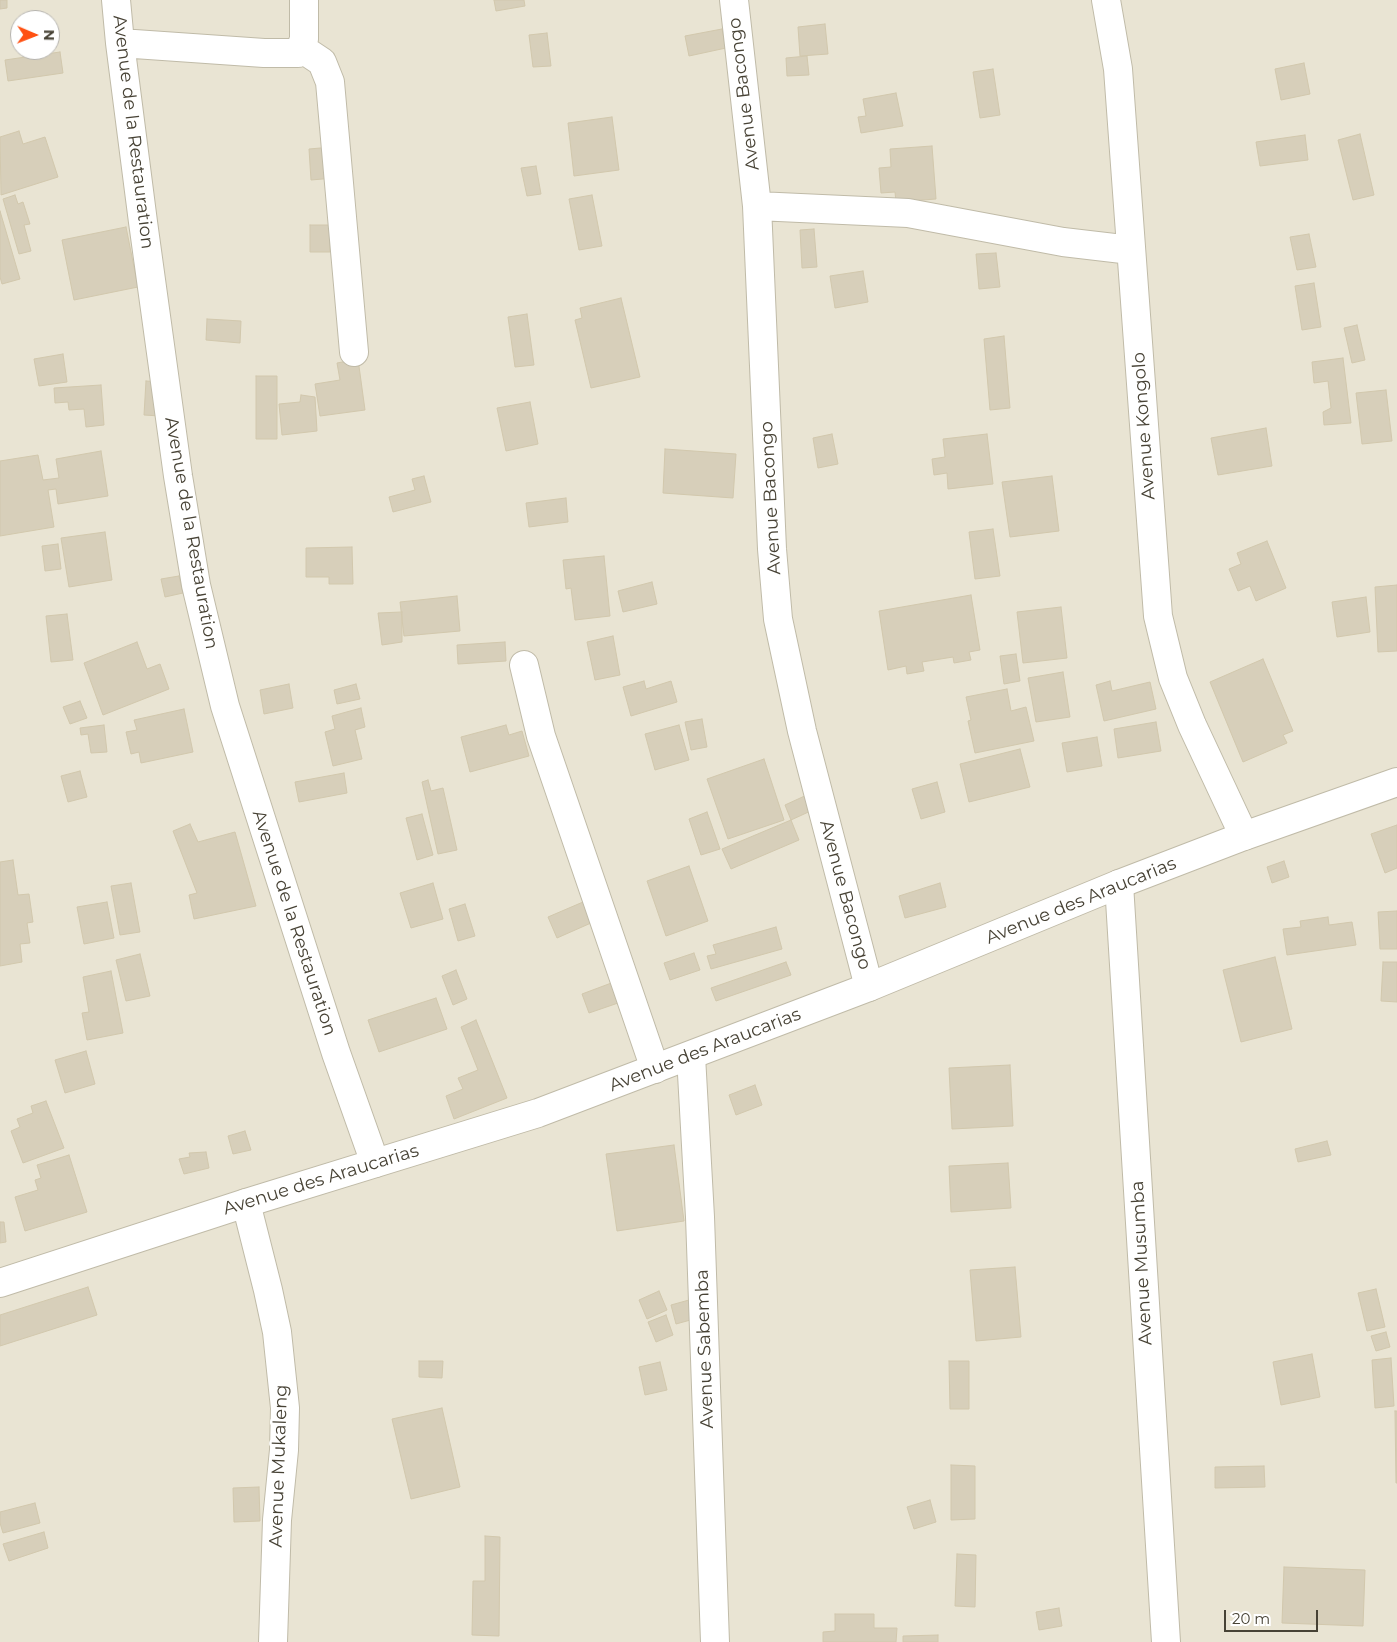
<!DOCTYPE html>
<style>
body{margin:0}
#map{position:relative;width:1397px;height:1642px;overflow:hidden;background:#f4f1e6;font-family:Montserrat,sans-serif}
canvas{display:block}
.north{position:absolute;left:10px;top:10px;width:50px;height:50px;box-sizing:border-box;background:#fff;border:1px solid #b5b3ae;border-radius:50%;rotate:91deg;font-size:14px;font-weight:700;line-height:20px;text-align:center;color:#474235}
.north::after{content:'';display:block;margin:auto;width:18px;height:22px;background:#ff5112;clip-path:polygon(50% 0,100% 100%,50% 72%,0 100%)}
.scale{position:absolute;left:1224px;top:1610px;width:94px;height:22px;box-sizing:border-box;border:2px solid #474235;border-top:0;padding-left:6px;font-size:15px;line-height:18px;white-space:nowrap;color:#474235;-webkit-text-stroke:4px #fff;paint-order:stroke}
</style>
<div id="map">
<canvas width="1397" height="1642"></canvas>
<div class="north">N</div>
<div class="scale">20 m</div>
</div>
<script>
const ctx = document.querySelector('canvas').getContext('2d');
ctx.lineJoin = 'round';
function paint(path, color) {
  ctx.fillStyle = color;
  ctx.fill(path, 'evenodd');
}
function shape(rows) {
  const path = new Path2D();
  for (const r of rows) {
    path.moveTo(r[0], r[1]);
    for (let i = 2; i < r.length; i += 2) path.lineTo(r[i], r[i + 1]);
  }
  return path;
}
function strokePath(path, color, width, dash) {
  ctx.strokeStyle = color;
  ctx.lineWidth = width;
  ctx.lineCap = dash ? 'butt' : 'round';
  ctx.setLineDash(dash || []);
  ctx.stroke(path);
}
function write(font, color, halo, rows, align = 'center') {
  ctx.font = font + ' Montserrat,sans-serif';
  ctx.lineWidth = 5;
  ctx.setLineDash([]);
  ctx.textBaseline = 'middle';
  ctx.strokeStyle = halo;
  ctx.fillStyle = color;
  for (const [text, x, y, turn = 0] of rows) {
    ctx.save();
    ctx.translate(x, y);
    ctx.rotate((+turn || 0) * Math.PI / 180);
    ctx.textAlign = isNaN(turn) ? turn : align;
    if (halo) ctx.strokeText(text, 0, 0);
    ctx.fillText(text, 0, 0);
    ctx.restore();
  }
}
paint(shape([
 [0,0,1397,0,1397,1642,0,1642],
 [20,20,50,20,50,50,20,50]
]), '#e9e4d3');
const building = shape([
 [0,0,7,0,7,8,0,9,0,0],
 [494,0,524,0,525,6,496,11,494,0],
 [825,24,828,54,800,56,798,27,825,24],
 [722,29,726,48,689,56,685,36,722,29],
 [547,33,551,66,533,67,529,35,547,33],
 [60,52,63,73,8,81,5,60,60,52],
 [807,56,809,75,787,76,786,58,807,56],
 [1304,63,1310,94,1281,100,1275,69,1304,63],
 [993,69,1000,115,980,118,973,72,993,69],
 [896,93,903,126,861,133,858,117,866,116,863,99,896,93],
 [612,117,619,170,574,176,568,123,612,117],
 [19,131,23,144,45,137,58,177,1,195,0,137,19,131],
 [1360,134,1374,195,1353,200,1338,140,1360,134],
 [1305,135,1308,160,1260,166,1256,142,1305,135],
 [932,146,936,199,896,202,895,192,881,193,879,168,891,167,890,149,932,146],
 [332,147,334,178,311,180,309,149,332,147],
 [536,166,541,194,527,196,521,168,536,166],
 [15,195,18,204,23,202,30,224,24,225,31,251,19,254,3,199,15,195],
 [592,195,602,246,579,250,569,199,592,195],
 [0,211,20,279,2,284,0,277,0,211],
 [310,225,330,225,330,252,310,252,310,225],
 [126,227,138,287,74,300,62,240,126,227],
 [814,229,817,267,802,268,800,230,814,229],
 [1309,234,1316,267,1297,270,1290,237,1309,234],
 [996,253,1000,287,979,289,976,254,996,253],
 [863,271,868,302,835,308,830,276,863,271],
 [1314,283,1321,327,1302,330,1295,286,1314,283],
 [621,298,640,377,591,388,575,320,582,318,580,308,621,298],
 [527,314,534,365,515,367,508,317,527,314],
 [207,319,241,321,240,343,206,340,207,319],
 [1357,325,1365,360,1352,363,1344,328,1357,325],
 [1004,336,1010,408,990,410,984,339,1004,336],
 [63,354,67,382,39,386,34,359,63,354],
 [1343,358,1351,423,1324,425,1323,412,1331,408,1328,381,1314,383,1312,362,1343,358],
 [358,359,365,410,320,416,315,384,340,380,337,363,358,359],
 [256,376,277,376,277,439,256,439,256,376],
 [146,381,162,382,160,416,144,415,146,381],
 [101,385,104,425,86,427,84,409,69,410,68,402,55,403,54,388,101,385],
 [1386,390,1392,441,1362,444,1356,393,1386,390],
 [301,395,315,397,317,431,282,435,279,404,300,402,301,395],
 [530,402,538,444,506,451,497,408,530,402],
 [1266,428,1272,466,1218,475,1211,438,1266,428],
 [832,434,838,464,818,468,813,438,832,434],
 [987,434,993,484,948,489,947,473,934,475,932,459,945,457,943,439,987,434],
 [665,449,736,454,733,498,663,493,665,449],
 [101,451,108,496,58,504,56,489,48,490,54,527,0,536,0,461,38,455,43,480,59,478,56,459,101,451],
 [424,476,431,502,393,512,389,497,415,490,412,479,424,476],
 [1052,476,1059,531,1010,537,1002,482,1052,476],
 [566,498,568,522,529,527,526,503,566,498],
 [993,529,1000,576,975,579,969,532,993,529],
 [105,532,112,580,69,587,61,538,105,532],
 [1267,541,1286,588,1256,601,1250,586,1238,591,1229,569,1241,564,1237,553,1267,541],
 [58,544,61,569,45,571,42,546,58,544],
 [352,547,353,584,329,584,329,577,306,577,306,548,352,547],
 [604,556,610,616,575,620,571,588,566,589,563,560,604,556],
 [179,576,183,593,165,597,161,579,179,576],
 [652,582,657,604,623,612,618,591,652,582],
 [1397,585,1397,651,1378,652,1375,587,1397,585],
 [971,595,980,650,969,652,971,660,954,663,953,657,922,662,924,671,907,674,906,666,888,670,879,611,971,595],
 [457,596,460,631,404,636,400,602,457,596],
 [1366,597,1370,632,1337,637,1332,602,1366,597],
 [1061,607,1067,658,1023,663,1017,612,1061,607],
 [402,612,402,642,382,645,378,613,402,612],
 [67,614,73,660,51,662,46,616,67,614],
 [613,636,620,675,595,680,587,642,613,636],
 [137,642,147,669,160,664,169,689,103,715,84,663,137,642],
 [505,642,506,661,458,664,457,645,505,642],
 [1016,654,1020,681,1004,684,1000,656,1016,654],
 [1263,659,1293,731,1283,735,1287,743,1243,762,1210,682,1263,659],
 [1063,672,1070,717,1036,722,1028,678,1063,672],
 [644,681,646,689,671,681,677,702,631,716,623,687,644,681],
 [1110,681,1112,691,1150,682,1156,709,1104,721,1096,685,1110,681],
 [289,684,293,708,264,714,260,690,289,684],
 [356,684,360,699,337,704,334,690,356,684],
 [1007,689,1011,711,1026,707,1034,741,975,753,968,721,971,720,966,697,1007,689],
 [80,701,87,718,70,724,63,707,80,701],
 [361,708,365,727,355,730,362,759,333,766,325,732,335,729,332,716,361,708],
 [184,709,193,752,141,763,139,752,131,754,126,732,137,730,134,720,184,709],
 [702,719,707,747,691,750,685,722,702,719],
 [1156,722,1161,751,1118,758,1114,729,1156,722],
 [104,725,107,752,91,753,88,734,81,735,80,728,104,725],
 [506,725,509,735,522,731,529,756,470,772,461,737,506,725],
 [679,725,689,760,655,770,645,734,679,725],
 [1097,737,1102,766,1067,772,1062,743,1097,737],
 [1020,749,1030,787,969,802,960,764,1020,749],
 [764,759,784,820,728,839,707,779,764,759],
 [80,771,87,797,68,802,61,776,80,771],
 [344,773,347,793,299,802,295,782,344,773],
 [428,780,431,791,443,788,457,850,438,854,422,782,428,780],
 [937,782,945,812,921,819,912,789,937,782],
 [809,794,815,809,791,820,785,805,809,794],
 [707,812,720,849,701,855,689,819,707,812],
 [422,814,433,855,417,860,406,818,422,814],
 [791,820,799,840,731,869,722,849,791,820],
 [190,824,198,842,235,832,256,906,194,919,189,895,197,893,173,831,190,824],
 [1397,825,1397,868,1385,873,1371,834,1397,825],
 [13,860,18,895,29,894,33,922,27,923,30,943,20,944,22,962,0,966,0,862,13,860],
 [1284,861,1289,877,1272,883,1267,867,1284,861],
 [689,866,708,921,666,936,647,881,689,866],
 [131,883,140,932,120,935,111,886,131,883],
 [433,883,443,919,411,928,400,893,433,883],
 [940,883,946,907,905,918,899,896,940,883],
 [107,902,114,938,84,944,77,907,107,902],
 [583,902,591,923,557,938,548,917,583,902],
 [465,904,475,936,458,941,449,909,465,904],
 [1397,911,1397,949,1380,949,1378,912,1397,911],
 [1328,917,1329,925,1352,922,1356,945,1287,955,1283,929,1301,927,1300,921,1328,917],
 [776,927,782,949,711,969,707,956,716,954,713,945,776,927],
 [694,953,700,970,670,980,664,963,694,953],
 [140,954,150,996,126,1001,116,960,140,954],
 [1275,957,1292,1029,1241,1042,1223,970,1275,957],
 [786,962,791,975,716,1001,711,988,786,962],
 [1383,962,1397,962,1397,1002,1381,1001,1383,962],
 [456,970,467,999,453,1005,442,976,456,970],
 [111,971,123,1033,87,1040,82,1013,89,1012,83,977,111,971],
 [614,982,621,1002,589,1013,582,994,614,982],
 [436,998,447,1029,379,1052,368,1020,436,998],
 [476,1020,507,1098,454,1119,446,1096,463,1089,458,1078,478,1070,461,1027,476,1020],
 [86,1051,95,1084,65,1093,55,1060,86,1051],
 [1010,1065,1013,1126,952,1129,949,1068,1010,1065],
 [755,1085,762,1105,736,1115,729,1095,755,1085],
 [46,1101,64,1148,23,1163,11,1131,20,1127,17,1119,33,1113,31,1106,46,1101],
 [245,1131,251,1150,233,1154,228,1136,245,1131],
 [1327,1141,1331,1155,1298,1162,1295,1149,1327,1141],
 [674,1145,684,1221,617,1231,606,1154,674,1145],
 [206,1152,209,1168,184,1174,179,1159,190,1157,189,1153,206,1152],
 [69,1155,87,1212,25,1231,15,1197,38,1190,35,1180,41,1178,37,1165,69,1155],
 [1008,1163,1011,1208,951,1212,949,1166,1008,1163],
 [0,1222,4,1222,6,1242,0,1243,0,1222],
 [1015,1267,1021,1337,976,1341,970,1270,1015,1267],
 [88,1287,97,1315,0,1346,0,1315,88,1287],
 [1376,1289,1385,1327,1367,1331,1358,1293,1376,1289],
 [659,1291,667,1310,647,1319,639,1300,659,1291],
 [689,1300,694,1319,676,1324,671,1305,689,1300],
 [666,1315,673,1335,656,1342,648,1322,666,1315],
 [1386,1332,1390,1347,1376,1351,1371,1336,1386,1332],
 [1312,1354,1320,1397,1281,1405,1273,1362,1312,1354],
 [1391,1358,1394,1406,1375,1408,1372,1360,1391,1358],
 [419,1361,443,1361,442,1378,419,1377,419,1361],
 [949,1361,969,1361,969,1409,950,1409,949,1361],
 [660,1362,667,1390,645,1395,639,1367,660,1362],
 [442,1408,460,1487,411,1499,392,1419,442,1408],
 [1395,1411,1397,1411,1397,1483,1396,1483,1395,1411],
 [951,1465,975,1466,975,1519,951,1520,951,1465],
 [1264,1466,1265,1487,1215,1488,1215,1467,1264,1466],
 [259,1487,260,1521,234,1522,233,1488,259,1487],
 [930,1500,936,1522,914,1529,907,1507,930,1500],
 [35,1503,40,1523,3,1533,0,1523,0,1512,35,1503],
 [44,1532,48,1548,9,1561,3,1544,44,1532],
 [485,1536,500,1537,499,1636,472,1635,473,1581,485,1581,485,1536],
 [957,1554,976,1555,975,1607,955,1606,957,1554],
 [1284,1567,1365,1570,1363,1626,1282,1623,1284,1567],
 [1059,1608,1062,1626,1039,1630,1036,1612,1059,1608],
 [835,1614,874,1614,874,1628,897,1628,896,1642,823,1642,823,1632,835,1631,835,1614],
 [938,1635,938,1642,903,1642,903,1636,938,1635]
]);
paint(building, '#d7cfba');
strokePath(building, '#d2c8ad', 1);
const minor = shape([
 [116,0,120,43,143,222,178,476,196,585,225,706,336,1053,375,1163],
 [734,0,757,206,772,549,778,619,802,731,869,987],
 [1106,0,1118,69,1158,616,1173,678,1192,725,1244,836],
 [120,43,264,53,298,53,301,48,304,39,304,0],
 [301,48,322,62,330,82,354,352],
 [757,206,908,213,1063,242,1131,250],
 [524,665,541,736,655,1069],
 [1119,884,1166,1642],
 [691,1056,700,1217,715,1642],
 [246,1203,268,1290,277,1332,285,1408,284,1450,277,1520,273,1642]
]);
const tertiary = shape([
 [0,1283,246,1203,538,1113,869,987,1119,884,1244,836,1397,782]
]);
strokePath(minor, '#c0bba8', 30);
strokePath(tertiary, '#c0bba8', 30);
strokePath(minor, '#fff', 28);
strokePath(tertiary, '#fff', 28);
write('18px', '#474235', '#fff', [
 ["Avenue Bacongo",744,94,-97],
 ["Avenue de la Restauration",133,132,83],
 ["Avenue Kongolo",1144,426,-94],
 ["Avenue Bacongo",771,498,-93],
 ["Avenue de la Restauration",191,533,80],
 ["Avenue Bacongo",845,895,75],
 ["Avenue des Araucarias",1081,901,-22],
 ["Avenue de la Restauration",294,923,72],
 ["Avenue des Araucarias",705,1050,-21],
 ["Avenue des Araucarias",321,1180,-17],
 ["Avenue Musumba",1142,1263,-93],
 ["Avenue Sabemba",705,1349,-92],
 ["Avenue Mukaleng",279,1466,-88]
]);
</script>
